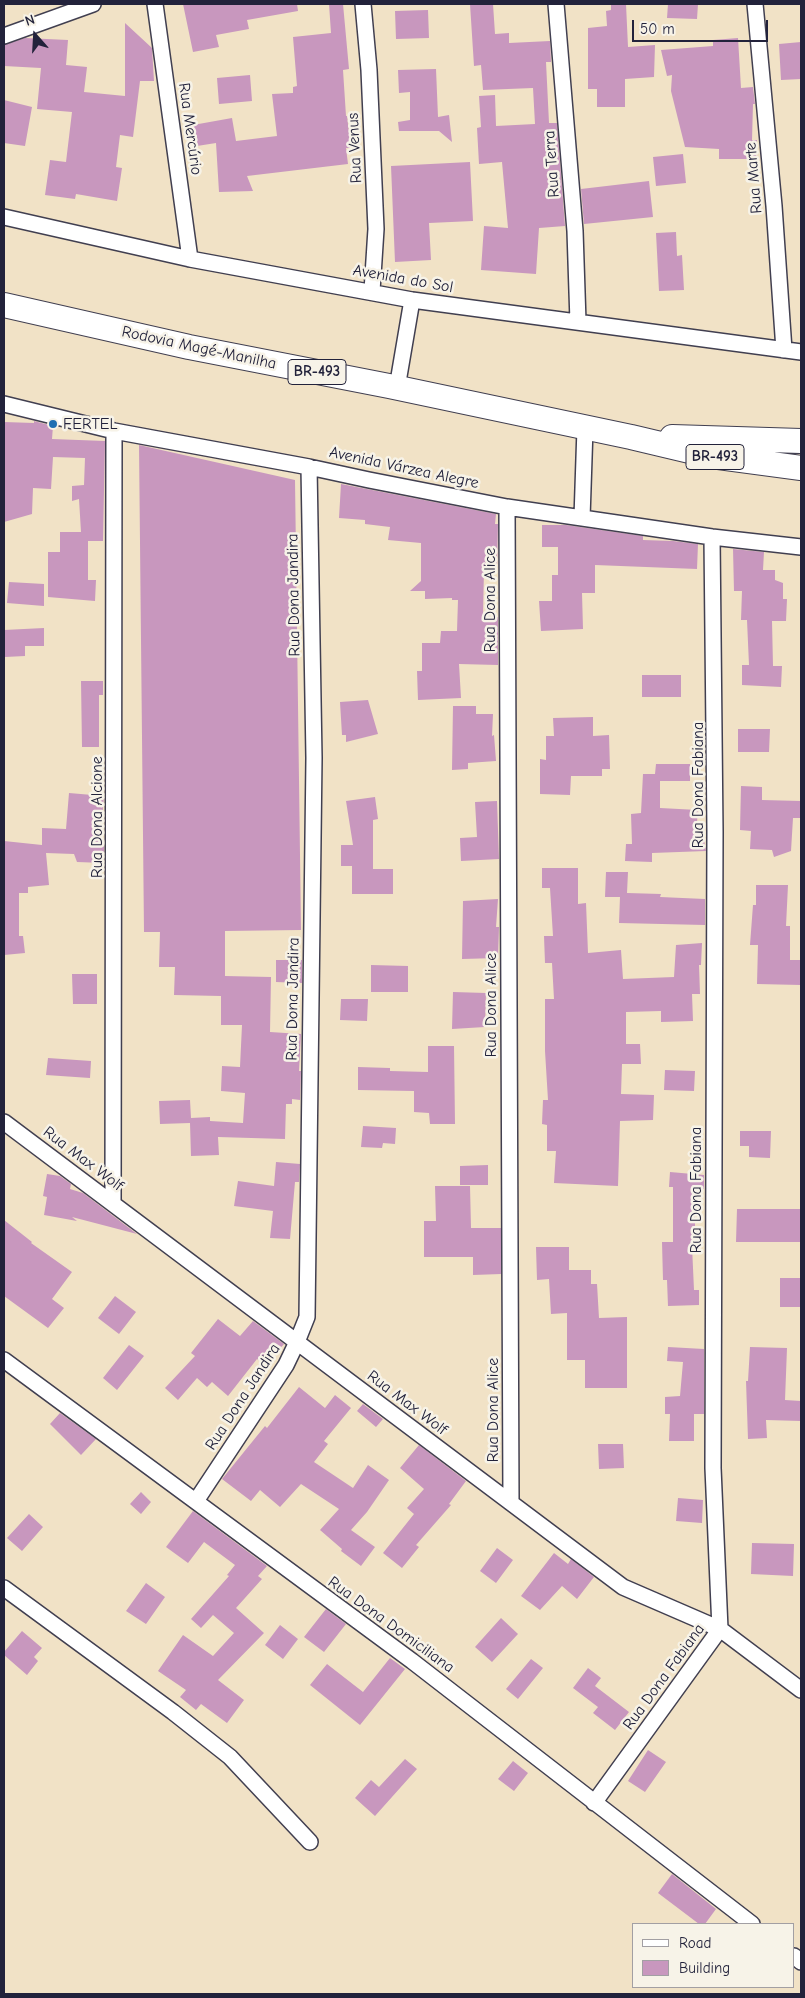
<!DOCTYPE html>
<meta charset="utf-8">
<style>
body{margin:0}
#map{position:relative;width:805px;height:1998px;overflow:hidden;background:#f1e2c6;font-family:"Comic Neue",sans-serif}
canvas{display:block}
.frame{position:absolute;inset:0;border:5px solid #22223b;pointer-events:none}
.legend{position:absolute;left:632px;top:1923px;width:162px;height:65px;box-sizing:border-box;background:#f7f3e8;border:1px solid #a29fa3;margin:0;padding:6px 9px;list-style:none;font-size:15px;color:#22223b}
.legend li{display:flex;align-items:center;gap:10px;height:25px}
.legend b{width:25px;border:1px solid #a29fa3}
.north{position:absolute;left:10px;top:10px;width:50px;height:50px;-webkit-text-stroke:4px #f7f3e8;paint-order:stroke;rotate:341deg;font-size:14px;font-weight:700;line-height:20px;text-align:center;color:#22223b}
.north::after{content:'';display:block;margin:auto;width:18px;height:22px;background:#22223b;clip-path:polygon(50% 0,100% 100%,50% 72%,0 100%)}
.scale{position:absolute;left:632px;top:20px;width:136px;height:22px;box-sizing:border-box;border:2px solid #22223b;border-top:0;padding-left:6px;font-size:15px;line-height:18px;white-space:nowrap;color:#22223b;-webkit-text-stroke:4px #f7f3e8;paint-order:stroke}
</style>
<div id="map">
<canvas width="805" height="1998"></canvas>
<div class="frame"></div>
<ul class="legend">
<li><b style="height:6px;background:#fff"></b>Road</li>
<li><b style="height:14px;background:#c897be"></b>Building</li>
</ul>
<div class="north">N</div>
<div class="scale">50 m</div>
</div>
<script>
const ctx = document.querySelector('canvas').getContext('2d');
ctx.lineJoin = 'round';
function paint(path, color) {
  ctx.fillStyle = color;
  ctx.fill(path, 'evenodd');
}
function shape(rows) {
  const path = new Path2D();
  for (const r of rows) {
    path.moveTo(r[0], r[1]);
    for (let i = 2; i < r.length; i += 2) path.lineTo(r[i], r[i + 1]);
  }
  return path;
}
function strokePath(path, color, width, dash) {
  ctx.strokeStyle = color;
  ctx.lineWidth = width;
  ctx.lineCap = dash ? 'butt' : 'round';
  ctx.setLineDash(dash || []);
  ctx.stroke(path);
}
function write(font, color, halo, rows, align = 'center') {
  ctx.font = font + ' "Comic Neue",sans-serif';
  ctx.lineWidth = 5;
  ctx.setLineDash([]);
  ctx.textBaseline = 'middle';
  ctx.strokeStyle = halo;
  ctx.fillStyle = color;
  for (const [text, x, y, turn = 0] of rows) {
    ctx.save();
    ctx.translate(x, y);
    ctx.rotate((+turn || 0) * Math.PI / 180);
    ctx.textAlign = isNaN(turn) ? turn : align;
    if (halo) ctx.strokeText(text, 0, 0);
    ctx.fillText(text, 0, 0);
    ctx.restore();
  }
}
paint(shape([
 [183,4,297,4,298,11,247,20,249,29,216,35,219,47,193,52],
 [329,4,343,4,349,69,343,70,346,116,347,116,351,148,346,148,348,164,247,176,253,191,219,192,216,143,197,146,193,125,232,118,236,141,277,136,272,94,293,93,293,87,297,86,293,37,331,33],
 [470,4,493,4,495,34,509,33,509,43,550,41,551,62,546,62,549,123,557,123,565,226,539,228,536,274,481,270,484,226,508,228,502,162,479,164,477,128,481,127,479,96,495,95,496,126,535,124,533,88,483,90,481,65,474,66],
 [611,4,626,4,628,47,655,45,654,77,625,79,625,107,597,107,597,89,588,89,588,28,607,26,606,11,611,10],
 [668,4,698,4,697,19,667,18],
 [428,10,429,38,396,39,395,11],
 [125,23,152,48,154,81,140,81,133,137,120,135,116,167,122,168,117,201,76,194,75,199,45,195,50,160,66,162,72,112,37,109,41,68,4,66,4,45,25,38,68,40,66,65,87,67,84,92,125,96],
 [738,38,741,88,753,87,755,104,753,104,752,140,757,140,756,159,719,159,719,149,685,147,671,91,672,75,667,76,661,50,713,46,713,40],
 [801,42,801,79,781,80,779,44],
 [436,69,438,117,449,115,452,142,439,131,399,131,398,122,410,120,410,92,399,93,398,70],
 [250,75,252,101,219,104,217,78],
 [4,100,32,107,25,146,4,143],
 [683,154,686,183,656,186,653,157],
 [470,162,473,221,429,223,431,260,395,262,391,166],
 [649,181,653,217,584,224,581,189],
 [676,232,677,256,682,255,684,290,659,291,656,233],
 [34,421,53,426,52,439,105,441,103,541,88,541,88,580,96,580,95,601,48,597,48,552,60,552,60,532,81,532,79,499,72,501,72,486,84,485,85,458,53,457,51,489,33,488,32,514,4,522,4,422,34,423],
 [139,445,295,480,301,930,225,931,225,976,271,977,270,1032,301,1034,299,1071,301,1071,300,1100,292,1099,292,1104,286,1104,285,1139,218,1137,219,1155,191,1156,190,1123,160,1124,159,1101,190,1100,191,1118,210,1117,210,1121,243,1123,245,1093,221,1091,222,1066,240,1067,242,1025,221,1025,221,996,174,995,175,967,159,967,160,932,144,932],
 [341,484,496,514,495,524,498,524,497,569,484,569,483,616,498,617,498,665,459,664,461,698,418,700,417,671,422,671,422,643,440,643,441,631,457,631,458,600,452,600,452,598,425,599,425,591,410,591,421,581,421,543,388,540,390,527,365,524,365,520,339,518],
 [542,525,566,525,643,536,643,540,673,541,698,544,697,569,595,565,595,593,582,593,583,629,541,631,539,601,552,601,552,575,558,575,558,547,542,547],
 [733,549,764,552,763,570,775,570,775,580,783,583,783,599,787,599,786,621,772,621,773,666,782,666,781,687,742,685,742,665,749,665,747,620,741,620,742,591,734,591],
 [9,582,44,584,44,606,7,603],
 [44,628,44,646,25,646,25,656,5,657,4,630],
 [642,675,681,675,681,697,642,697],
 [81,681,103,681,103,695,99,695,99,747,82,747],
 [368,700,378,734,346,742,346,735,342,735,340,702],
 [453,706,476,706,476,714,493,714,492,736,494,735,496,761,468,763,468,769,452,770],
 [593,717,593,736,609,735,610,769,602,769,602,776,571,776,570,795,540,794,540,759,546,760,546,736,554,736,553,718],
 [738,729,770,729,769,752,738,752],
 [656,764,690,764,690,781,660,781,660,808,698,810,696,835,703,835,706,851,652,853,652,862,625,861,626,844,632,844,631,814,641,813,643,774,655,774],
 [741,786,762,787,762,800,801,801,801,818,793,818,791,851,774,857,772,850,750,849,751,831,740,830],
 [69,793,104,796,100,840,104,840,104,863,77,862,74,854,46,853,49,885,28,887,28,893,19,893,19,936,23,936,25,953,4,955,4,841,42,845,42,828,66,829],
 [375,797,378,819,373,820,373,869,393,869,393,894,352,894,352,866,341,866,341,845,353,845,346,801],
 [497,801,499,859,461,861,460,838,477,837,475,802],
 [542,868,578,868,578,904,586,903,588,953,621,950,623,979,674,977,676,945,702,943,701,965,699,965,700,994,692,994,693,1021,661,1022,661,1011,626,1012,626,1044,640,1044,641,1064,622,1064,621,1094,654,1095,653,1120,620,1121,618,1186,554,1183,556,1151,547,1151,547,1125,542,1124,543,1100,548,1100,545,1051,545,999,554,999,552,963,545,963,544,936,553,936,550,888,542,888],
 [606,872,628,872,627,893,661,894,660,897,705,899,705,925,619,923,620,897,605,897],
 [756,885,788,885,786,926,790,926,790,960,801,960,801,985,757,984,758,945,750,945,753,905,756,905],
 [498,899,496,927,499,927,498,958,462,959,463,901],
 [276,960,302,960,302,983,276,982],
 [371,965,408,966,408,992,371,992],
 [72,974,97,974,97,1004,73,1004],
 [453,992,486,993,485,1027,452,1029],
 [341,999,368,999,367,1021,340,1020],
 [428,1046,454,1046,455,1124,430,1124,429,1113,414,1112,414,1091,358,1090,358,1067,390,1068,390,1071,428,1072],
 [48,1058,91,1061,90,1078,46,1075],
 [665,1070,695,1071,694,1091,664,1090],
 [363,1126,396,1128,395,1144,383,1143,382,1148,361,1147],
 [740,1131,771,1131,770,1158,749,1157,749,1146,740,1146],
 [276,1162,300,1164,299,1182,295,1182,290,1239,270,1238,273,1211,234,1206,238,1181,274,1186],
 [488,1165,488,1185,460,1185,460,1166],
 [670,1172,704,1175,704,1189,695,1189,695,1227,698,1227,699,1246,692,1246,694,1290,699,1290,699,1305,668,1306,667,1280,663,1280,662,1242,673,1242,673,1187,669,1187],
 [47,1174,60,1176,71,1184,70,1189,83,1193,137,1234,72,1217,77,1221,44,1215,47,1197,43,1196],
 [435,1186,470,1186,471,1228,501,1228,501,1274,473,1275,473,1257,424,1257,424,1221,436,1221],
 [737,1209,801,1209,801,1242,736,1242],
 [4,1220,32,1242,31,1243,72,1272,52,1299,64,1308,48,1328,4,1296],
 [536,1247,569,1247,569,1270,591,1270,591,1284,597,1284,599,1318,627,1317,627,1388,585,1388,585,1360,567,1360,567,1313,551,1314,549,1279,537,1280],
 [780,1278,801,1278,801,1307,780,1307],
 [115,1296,136,1312,119,1334,98,1318],
 [218,1319,240,1336,253,1321,284,1344,265,1365,257,1359,228,1396,212,1382,207,1387,197,1378,178,1400,165,1388,195,1356,191,1353],
 [129,1345,144,1356,117,1390,103,1378],
 [668,1347,704,1349,704,1414,694,1414,694,1441,669,1441,670,1414,665,1414,665,1397,680,1396,683,1362,667,1361],
 [750,1347,787,1348,785,1400,801,1401,801,1421,766,1420,767,1438,748,1439,746,1381,748,1381],
 [299,1387,325,1408,335,1395,351,1408,324,1441,328,1444,314,1462,353,1488,368,1465,389,1480,367,1512,351,1530,375,1547,361,1566,341,1551,342,1549,320,1530,339,1509,301,1484,280,1507,260,1490,251,1501,222,1479,265,1426,267,1428],
 [363,1404,383,1419,376,1427,357,1411],
 [60,1413,96,1439,81,1455,50,1424],
 [598,1444,623,1444,624,1468,599,1469],
 [419,1445,466,1481,449,1504,451,1505,416,1545,419,1547,402,1568,383,1553,414,1514,407,1508,424,1489,400,1468],
 [141,1492,151,1502,141,1514,130,1504],
 [678,1498,703,1500,702,1523,676,1521],
 [193,1511,267,1566,258,1576,262,1579,236,1608,264,1633,218,1680,244,1700,227,1723,201,1704,196,1710,180,1697,186,1690,158,1671,183,1635,213,1656,234,1633,213,1615,201,1628,191,1619,229,1576,227,1575,235,1565,204,1542,188,1563,166,1547],
 [29,1514,43,1527,22,1551,7,1538],
 [752,1543,794,1544,793,1576,751,1574],
 [497,1548,513,1560,496,1583,480,1571],
 [554,1553,568,1564,571,1559,594,1577,577,1599,562,1586,540,1610,521,1596],
 [146,1583,165,1597,146,1624,126,1611],
 [326,1609,346,1624,324,1652,304,1637],
 [501,1618,518,1634,492,1662,475,1647],
 [280,1625,298,1639,283,1659,265,1645],
 [22,1631,42,1648,34,1657,38,1661,27,1675,4,1655,4,1652],
 [390,1658,405,1669,360,1725,310,1685,327,1664,363,1692],
 [531,1659,543,1668,518,1699,506,1689],
 [588,1668,601,1678,595,1686,629,1712,615,1730,593,1713,598,1707,573,1688],
 [648,1750,666,1762,645,1792,628,1781],
 [405,1759,417,1769,375,1816,355,1798,371,1780,379,1787],
 [513,1761,528,1773,514,1791,498,1779],
 [672,1874,716,1909,705,1924,699,1924,658,1893]
]), '#c897be');
const minor = shape([
 [155,4,190,259],
 [363,4,369,70,376,229,372,291],
 [556,4,575,231,578,322],
 [755,4,774,206,784,350],
 [4,36,93,4],
 [4,217,190,259,412,300,801,352],
 [397,388,412,300],
 [4,404,114,431,309,467,369,480,507,507,712,537,801,547],
 [507,507,511,1503],
 [582,518,585,428],
 [4,1122,623,1587,720,1629,801,1690],
 [113,1204,114,431],
 [4,1360,412,1661,752,1924],
 [196,1501,286,1365,297,1342,307,1317,314,758,309,467],
 [4,1588,173,1712,230,1757,310,1842],
 [594,1803,720,1629,713,1468,715,832,712,537],
 [794,1956,801,1962]
]);
const trunk = shape([
 [4,305,189,347,389,386,631,437,711,456,801,468],
 [672,437,801,441]
]);
strokePath(minor, '#413f50', 18);
strokePath(trunk, '#413f50', 26);
strokePath(minor, '#fff', 15);
strokePath(trunk, '#fff', 24);
for (const [x, y, r, color] of [
 [53,424,5,"#1f6fb2"]
]) {
  const dot = new Path2D();
  dot.arc(x, y, r, 0, 2 * Math.PI);
  ctx.fillStyle = color;
  ctx.fill(dot);
  strokePath(dot, '#f7f3e8', 2);
}
for (const [x, y, w] of [
 [317,372,58],
 [715,457,58]
]) {
  const box = new Path2D();
  box.roundRect(x - w / 2, y - 12.5, w, 25, 4);
  ctx.fillStyle = '#f7f3e8';
  ctx.fill(box);
  strokePath(box, '#22223b', 1);
}
write('bold 15px', '#22223b', null, [
 ["BR-493",317,372],
 ["BR-493",715,457]
]);
write('16px', '#22223b', '#f7f3e8', [
 ["Rua Mercúrio",190,129,82],
 ["Rua Venus",355,148,-93],
 ["Rua Terra",552,164,-94],
 ["Rua Marte",754,178,-95],
 ["Avenida do Sol",403,279,10],
 ["Rodovia Magé-Manilha",199,348,12],
 ["Avenida Várzea Alegre",404,468,12],
 ["Rua Dona Jandira",294,595,-91],
 ["Rua Dona Alice",490,600,-90],
 ["Rua Dona Fabiana",698,785,-90],
 ["Rua Dona Alcione",97,817,-90],
 ["Rua Dona Jandira",293,999,-89],
 ["Rua Dona Alice",491,1005,-90],
 ["Rua Max Wolf",83,1159,37],
 ["Rua Dona Fabiana",696,1190,-90],
 ["Rua Dona Jandira",243,1397,-57],
 ["Rua Max Wolf",407,1403,37],
 ["Rua Dona Alice",493,1410,-90],
 ["Rua Dona Domiciliana",391,1625,36],
 ["Rua Dona Fabiana",664,1677,-54]
]);
write('16px', '#22223b', '#f7f3e8', [
 ["FERTEL",63,424]
], 'left');
</script>
